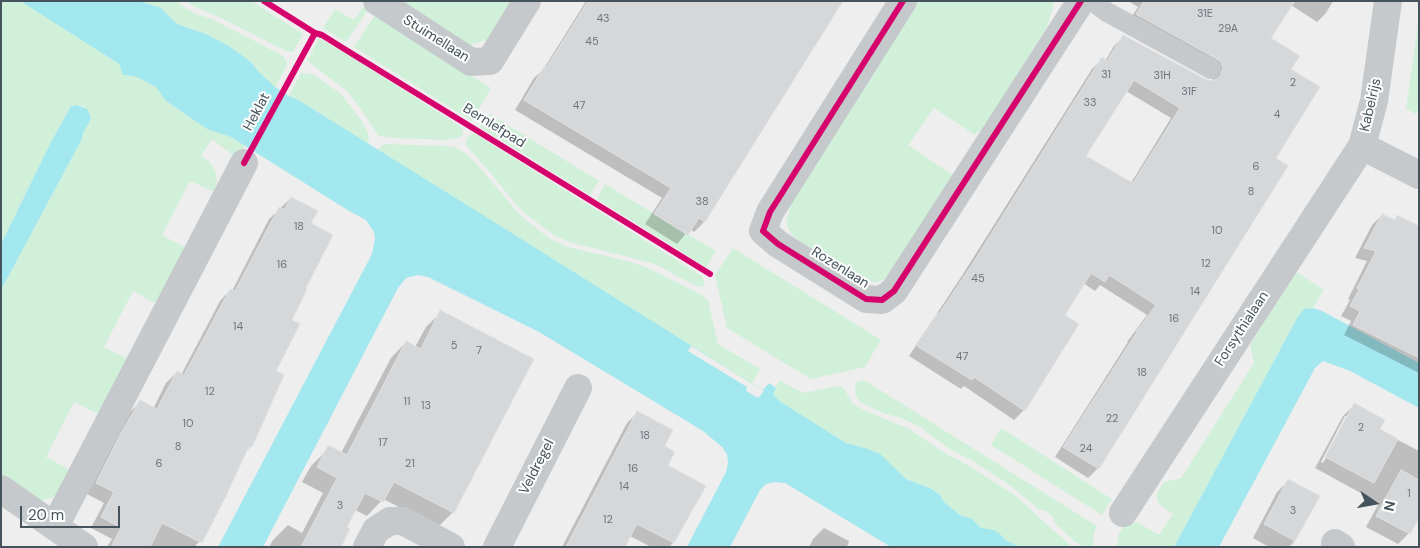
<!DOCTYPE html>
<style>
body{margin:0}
#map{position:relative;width:1420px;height:548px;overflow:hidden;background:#efeeee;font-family:"DM Sans",sans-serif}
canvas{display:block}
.frame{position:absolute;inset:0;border:2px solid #45535c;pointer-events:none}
.north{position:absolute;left:1350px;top:478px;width:50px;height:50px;-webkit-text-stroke:4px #fff;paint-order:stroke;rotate:102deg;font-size:14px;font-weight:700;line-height:20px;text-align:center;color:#45535c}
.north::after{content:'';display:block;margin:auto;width:18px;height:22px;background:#45535c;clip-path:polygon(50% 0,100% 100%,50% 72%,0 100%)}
.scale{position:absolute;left:20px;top:506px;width:100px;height:22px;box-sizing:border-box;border:2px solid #45535c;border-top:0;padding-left:6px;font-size:15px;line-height:18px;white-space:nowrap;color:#45535c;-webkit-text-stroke:4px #fff;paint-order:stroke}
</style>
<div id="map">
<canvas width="1420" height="548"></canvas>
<div class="frame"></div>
<div class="north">N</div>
<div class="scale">20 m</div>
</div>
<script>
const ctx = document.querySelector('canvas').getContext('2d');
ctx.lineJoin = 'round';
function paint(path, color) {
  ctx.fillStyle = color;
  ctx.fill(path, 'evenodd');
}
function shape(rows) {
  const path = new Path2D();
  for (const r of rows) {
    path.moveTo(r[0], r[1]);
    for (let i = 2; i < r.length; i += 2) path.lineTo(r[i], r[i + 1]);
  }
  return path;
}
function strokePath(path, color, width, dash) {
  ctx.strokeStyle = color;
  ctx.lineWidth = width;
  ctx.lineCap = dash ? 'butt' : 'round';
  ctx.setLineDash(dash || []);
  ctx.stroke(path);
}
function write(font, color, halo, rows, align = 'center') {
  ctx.font = font + ' "DM Sans",sans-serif';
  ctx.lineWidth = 4;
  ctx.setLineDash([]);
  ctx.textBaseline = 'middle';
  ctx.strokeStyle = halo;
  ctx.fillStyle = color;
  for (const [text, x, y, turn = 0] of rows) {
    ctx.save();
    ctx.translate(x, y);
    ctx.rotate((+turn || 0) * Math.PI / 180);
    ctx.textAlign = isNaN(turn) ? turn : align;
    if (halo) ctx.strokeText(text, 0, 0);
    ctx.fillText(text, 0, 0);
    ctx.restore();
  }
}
paint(shape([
 [1,1,20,1,120,65,123,75,137,77,156,87,166,101,207,129,231,137,245,146,238,159,212,139,201,156,209,161,215,170,217,180,215,189,214,191,212,191,190,181,162,235,184,247,185,249,157,301,154,303,133,291,104,347,126,358,126,361,100,413,96,413,74,402,46,457,67,468,68,471,56,496,40,501,1,474,1,290,82,139,83,133,89,123,84,106,77,105,71,106,51,142,1,244],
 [140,1,175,1,194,13,212,19,278,53,283,56,287,62,287,65,275,87,258,71,251,62,229,46,206,34,177,24,167,13,156,6],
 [185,1,251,1,303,34,293,52,286,51,221,18,198,8],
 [398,1,515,1,495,34,487,40,469,45],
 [918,1,1053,1,1053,8,1047,27,981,132,979,130,975,135,934,108,908,145,954,176,891,274,884,280,877,282,872,282,861,280,801,242,792,235,787,226,787,218,793,198],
 [363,7,368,10,346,42,323,28,335,9,354,20],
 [375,15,491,88,472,121,354,47],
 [1419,17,1419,108,1416,114,1406,109],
 [319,38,358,61,463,128,463,134,458,138,447,140,395,138,379,136,360,108,347,91,309,62,308,59],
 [301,73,314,75,340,93,361,120,368,133,369,145,315,110,289,96],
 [490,114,599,181,590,195,480,127],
 [474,133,703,277,705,287,698,286,688,282,659,266,648,262,569,242,554,235,531,218,518,207,494,177,470,150,466,145,466,140,470,135],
 [385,144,445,146,457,148,465,153,475,162,520,215,550,239,568,247,627,261,646,267,702,295,708,300,718,344,760,369,752,384,378,150,380,147],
 [605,184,716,251,706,267,597,199],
 [733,248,881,340,865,367,811,379,786,364,727,328,715,275],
 [1298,273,1324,290,1313,308,1304,309,1297,318,1174,547,1117,547,1119,533,1124,526,1131,523,1137,522,1159,535,1173,514,1159,504,1157,498,1157,493,1164,482,1181,478,1254,363,1250,345,1295,274],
 [779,380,803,393,839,386,842,387,845,390,852,403,862,409,909,429,940,450,971,467,1016,496,1055,532,1073,547,1020,547,1007,541,1000,534,981,528,972,519,960,515,950,508,944,502,940,495,932,489,906,479,865,448,846,443,781,402,773,395],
 [864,380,1097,526,1094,532,1093,546,1084,547,1074,541,1054,522,1054,518,1046,511,1040,510,1008,484,971,460,951,450,920,427,904,419,883,413,860,402,856,396,855,388,856,382],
 [1001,428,1112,499,1102,515,991,445]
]), '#d1f0d9');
paint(shape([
 [20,1,140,1,161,8,177,24,206,34,229,46,251,62,258,71,275,87,289,96,300,101,475,210,735,373,763,390,769,383,776,388,773,395,781,402,846,443,865,448,880,454,906,479,932,489,940,495,944,502,960,515,972,519,981,528,994,530,1000,534,1007,541,1020,547,891,547,785,483,775,482,766,484,760,490,730,547,687,547,726,472,728,463,727,454,722,447,703,431,539,332,428,277,418,275,406,278,398,288,263,547,218,547,372,254,375,239,374,232,366,220,349,211,231,137,207,129,166,101,156,87,137,77,123,75,119,64],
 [77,105,87,109,91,117,89,123,83,133,82,139,1,290,1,244,51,142,71,106],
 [1313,308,1322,311,1419,363,1419,408,1350,371,1323,361,1315,368,1219,547,1174,547,1297,318,1304,309]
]), '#a3e8ef');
paint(shape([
 [691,346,764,391,758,398,746,391,747,387,688,351]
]), '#efeeee');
paint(shape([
 [586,1,842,1,704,222,694,232,690,229,677,244,645,224,662,198,515,110,534,78,543,70],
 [1128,1,1333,1,1326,13,1317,22,1291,5,1270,38,1290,70,1274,159,1098,468,1088,478,1055,457,1128,342,1127,342,1147,315,1100,285,1095,291,1083,283,1063,315,1024,410,1014,420,964,386,961,389,909,356,963,274,1092,69,1102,59,1105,61,1114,46,1124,36,1205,81,1213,82,1212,73,1127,24,1138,7],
 [1126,91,1171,118,1131,183,1085,156],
 [291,198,309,224,290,321,251,446,245,453,203,538,194,547,107,547,112,539,91,528,104,503,87,494,130,412,140,402,153,409,166,383,177,372,181,375,220,301,230,290,232,291,269,219],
 [1382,215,1394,221,1397,218,1419,228,1419,373,1344,335,1351,321,1341,316,1350,300,1348,299,1367,261,1355,258,1372,225],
 [441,312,453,512,438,527,383,499,367,516,355,510,346,527,339,547,269,547,273,540,288,525,302,533,323,493,302,482,311,466,326,451,341,453,391,358,406,342,415,347,426,327],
 [1354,405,1379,430,1419,451,1419,515,1409,533,1398,544,1366,527,1379,503,1315,468,1343,416],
 [1345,416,1348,416,1323,463,1321,462],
 [637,413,663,447,666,466,705,486,673,543,669,547,651,547,630,536,624,547,562,547,627,423],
 [1288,481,1318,497,1293,543,1289,547,1269,547,1253,538,1277,492],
 [824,528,849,541,847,547,809,547,813,539]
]), '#0003');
const building = shape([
 [588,1,843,1,705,222,699,218,688,235,654,214,671,188,524,100,544,67,546,68,588,1],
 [1144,1,1295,1,1271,38,1300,56,1291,69,1320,87,1276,158,1288,166,1099,469,1063,447,1137,332,1136,332,1156,305,1109,275,1105,282,1091,273,1065,315,1079,324,1025,411,974,377,972,380,917,346,938,313,939,314,973,263,1102,57,1107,61,1123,35,1205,79,1212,81,1217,79,1221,75,1223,68,1221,62,1217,59,1136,14,1144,1],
 [1134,80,1180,108,1133,183,1086,156,1134,80],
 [291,197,318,211,311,223,333,235,306,288,307,289,292,320,300,324,276,371,284,375,252,447,249,446,227,494,202,543,162,523,150,547,111,547,121,528,101,517,114,492,96,483,120,435,140,400,157,409,177,371,184,375,230,289,235,291,279,207,284,210,291,197],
 [1382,214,1395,220,1397,215,1419,226,1419,358,1353,325,1360,311,1350,306,1359,290,1357,288,1376,251,1364,248,1382,214],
 [440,310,534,359,454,513,394,482,383,502,365,493,347,527,350,529,341,547,301,547,337,478,317,467,328,445,347,455,406,341,421,349,440,310],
 [1354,403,1385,420,1380,429,1398,439,1374,483,1325,457,1354,403],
 [637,411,673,430,665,446,675,452,668,465,706,486,674,543,637,524,625,547,566,547,637,411],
 [1401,470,1419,480,1419,518,1410,534,1376,516,1401,470],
 [1288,479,1320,496,1295,541,1264,524,1288,479]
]);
paint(building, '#d6d7d8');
strokePath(building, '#e0e0e1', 1);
strokePath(shape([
 [1092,1,1107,12,1211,69]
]), '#c5c9cc', 20);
strokePath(shape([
 [377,1,471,62,490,61,527,1],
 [903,1,770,212,763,231,778,244,866,299,882,300,894,291,1081,1],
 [1388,1,1374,101,1362,146,1419,175],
 [1,489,84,547],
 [1123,513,1362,146],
 [55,526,244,163],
 [1335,543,1341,547],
 [367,547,376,530,390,521,403,521,451,547],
 [497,547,578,388]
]), '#c5c9cc', 28);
strokePath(shape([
 [264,1,315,33,322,35,346,50,710,274],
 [903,1,770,212,763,231,778,244,866,299,882,300,894,291,1081,1],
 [244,163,315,33]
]), '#d6006c', 6);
write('11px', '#6a757c', null, [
 ["31E",1205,14],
 ["43",603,19],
 ["29A",1228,29],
 ["45",592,42],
 ["31",1106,75],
 ["31H",1162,76],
 ["2",1293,83],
 ["31F",1189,92],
 ["33",1090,103],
 ["47",579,106],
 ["4",1277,115],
 ["6",1256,167],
 ["8",1251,192],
 ["38",702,202],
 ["18",299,227],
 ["10",1217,231],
 ["12",1206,264],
 ["16",282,265],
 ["45",978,279],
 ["14",1195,292],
 ["16",1174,319],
 ["14",238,327],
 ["5",454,346],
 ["7",479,351],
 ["47",962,357],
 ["18",1142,373],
 ["12",210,392],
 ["11",407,402],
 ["13",426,406],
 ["22",1112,419],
 ["10",188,424],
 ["2",1361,428],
 ["18",645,436],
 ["17",383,443],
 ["8",178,447],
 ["24",1086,449],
 ["6",159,464],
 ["21",410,464],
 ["16",633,469],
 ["14",624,487],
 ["1",1409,494],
 ["3",340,506],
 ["3",1293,511],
 ["12",608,520]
]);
write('14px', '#45535c', '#fff', [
 ["Stuimellaan",436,39,32],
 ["Kabelrijs",1371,105,-77],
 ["Heklat",257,112,-62],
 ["Bernlefpad",494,126,32],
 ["Rozenlaan",840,268,32],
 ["Forsythialaan",1242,329,-57],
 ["Veldregel",537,467,-63]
]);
</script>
